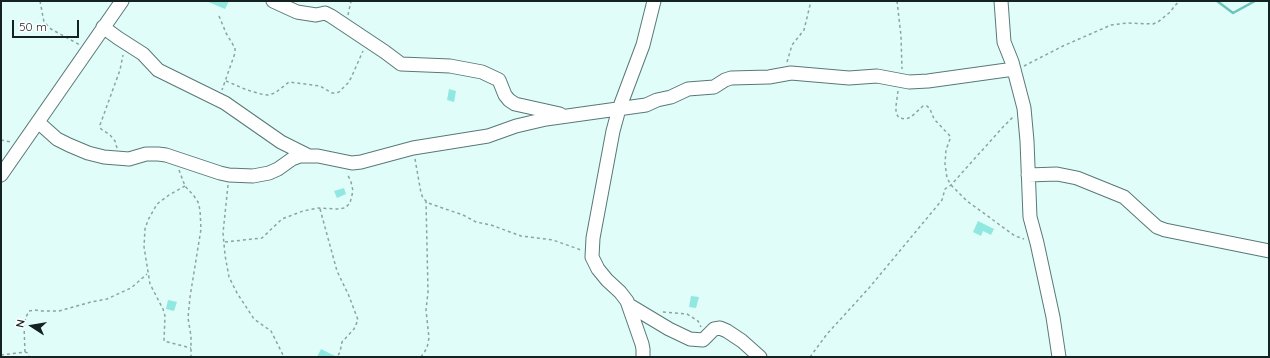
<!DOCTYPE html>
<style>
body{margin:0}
#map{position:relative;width:1270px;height:358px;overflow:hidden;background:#e0fdfa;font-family:Quicksand,sans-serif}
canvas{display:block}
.frame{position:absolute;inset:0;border:2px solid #142221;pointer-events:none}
.north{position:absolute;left:12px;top:306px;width:40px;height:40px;-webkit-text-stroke:3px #fff;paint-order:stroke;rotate:282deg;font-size:11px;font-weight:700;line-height:16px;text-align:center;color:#142221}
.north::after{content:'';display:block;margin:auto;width:14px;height:18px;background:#142221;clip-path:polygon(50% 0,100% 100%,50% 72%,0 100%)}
.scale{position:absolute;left:12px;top:20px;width:67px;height:18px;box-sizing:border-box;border:2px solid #142221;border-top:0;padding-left:5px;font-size:12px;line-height:14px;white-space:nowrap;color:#142221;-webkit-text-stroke:3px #fff;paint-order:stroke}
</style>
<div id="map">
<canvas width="1270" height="358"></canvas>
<div class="frame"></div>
<div class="north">N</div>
<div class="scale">50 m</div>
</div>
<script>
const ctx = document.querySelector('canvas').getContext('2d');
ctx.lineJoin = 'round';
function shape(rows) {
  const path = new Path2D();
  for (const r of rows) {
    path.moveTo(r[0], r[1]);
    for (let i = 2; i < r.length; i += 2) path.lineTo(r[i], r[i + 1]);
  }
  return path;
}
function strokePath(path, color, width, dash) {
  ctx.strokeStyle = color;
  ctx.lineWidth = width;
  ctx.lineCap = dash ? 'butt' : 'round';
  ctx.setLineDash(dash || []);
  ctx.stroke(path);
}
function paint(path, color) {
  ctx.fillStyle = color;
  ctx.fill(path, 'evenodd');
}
strokePath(shape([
 [1217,1,1233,13,1255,1]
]), '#6cc3bc', 2.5);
paint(shape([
 [206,1,229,1,225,9],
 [449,89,456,91,454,102,447,100],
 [344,188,346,194,337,198,334,191],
 [978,221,994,229,991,235,983,231,981,236,973,232],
 [691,296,699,297,696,308,689,307],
 [168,300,177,302,174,311,166,309],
 [321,349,337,357,317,357]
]), '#90e8e0');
const minor = shape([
 [273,1,297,12,316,15,325,13,331,16,385,52,401,64,450,66,482,72,499,80,505,95,509,100,515,104,560,114],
 [1001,1,1004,42,1012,62,1024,108,1027,141,1030,217,1037,243,1053,317,1059,357],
 [103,27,118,38,143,54,158,70,225,103,281,142,307,155],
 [38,122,57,139,69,145,88,153,104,157,129,159,146,154,158,154,166,155,220,173,229,175,253,176,269,173,278,169,292,159,300,156,318,156,352,163,361,162,413,148,488,136,516,126,546,119,646,105,657,100,671,97,688,89,714,87,725,80,731,78,769,77,791,73,849,78,877,76,909,82,928,81,1014,69],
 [1,175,122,1],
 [1028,175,1057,174,1077,178,1124,197,1147,218,1157,227,1165,230,1269,251],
 [629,305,669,329,690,339,703,340,714,329,720,328,727,331,742,341,760,357],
 [643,357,643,349,642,344,627,301,620,292,607,280,598,269,592,257,593,238,613,131,619,109,643,45,654,1]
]);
strokePath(minor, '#587976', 15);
strokePath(shape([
 [40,1,44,22,51,29,80,45],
 [897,1,901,36,902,69],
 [348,15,351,1],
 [219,16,226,33,235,48,235,53,222,90],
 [787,62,792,45,804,30,811,1],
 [1024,66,1063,46,1111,25,1127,23,1153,24,1158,22,1169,13,1179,1],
 [226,81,247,90,261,94,268,95,275,93,289,82,320,86,332,93,336,93,339,92,348,83,351,78,363,51],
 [898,91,896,106,896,113,899,118,906,119,911,117,923,106,927,106,930,109,934,119,950,136,950,139,946,150,945,164,947,178,951,185,967,201,1015,236,1024,239],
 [1,140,11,142],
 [117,148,115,141,110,135,101,129,100,125,120,70,123,55],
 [415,159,421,193,423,198,428,203,463,215,476,222,491,225,521,236,553,240,581,250],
 [179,170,185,186,194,196,198,202,200,210,201,229,190,297,188,318,191,336,191,357],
 [228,185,223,233,225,255,229,277,237,293,254,319,271,331,284,357],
 [185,186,169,195,157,204,148,220,145,229,144,247,150,284,163,309,165,316,164,341,191,348],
 [320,209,337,271,349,296,358,320,354,329,342,342,340,352,337,357],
 [225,242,262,238,282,219,303,211,318,208,337,209,345,208,350,203,353,191,351,182,347,173],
 [663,312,687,314,698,321,701,327],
 [25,352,24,326,26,317,29,311,34,310,42,311,59,311,91,302,107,299,131,288,147,274],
 [1,355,25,352,28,353,29,357],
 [421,357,427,348,429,338,426,310,428,292,426,201],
 [810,357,827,334,869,288,942,200,945,189,951,185,1003,127,1013,117]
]), '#8ca3a1', 1.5, [3, 3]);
strokePath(minor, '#fff', 13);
</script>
